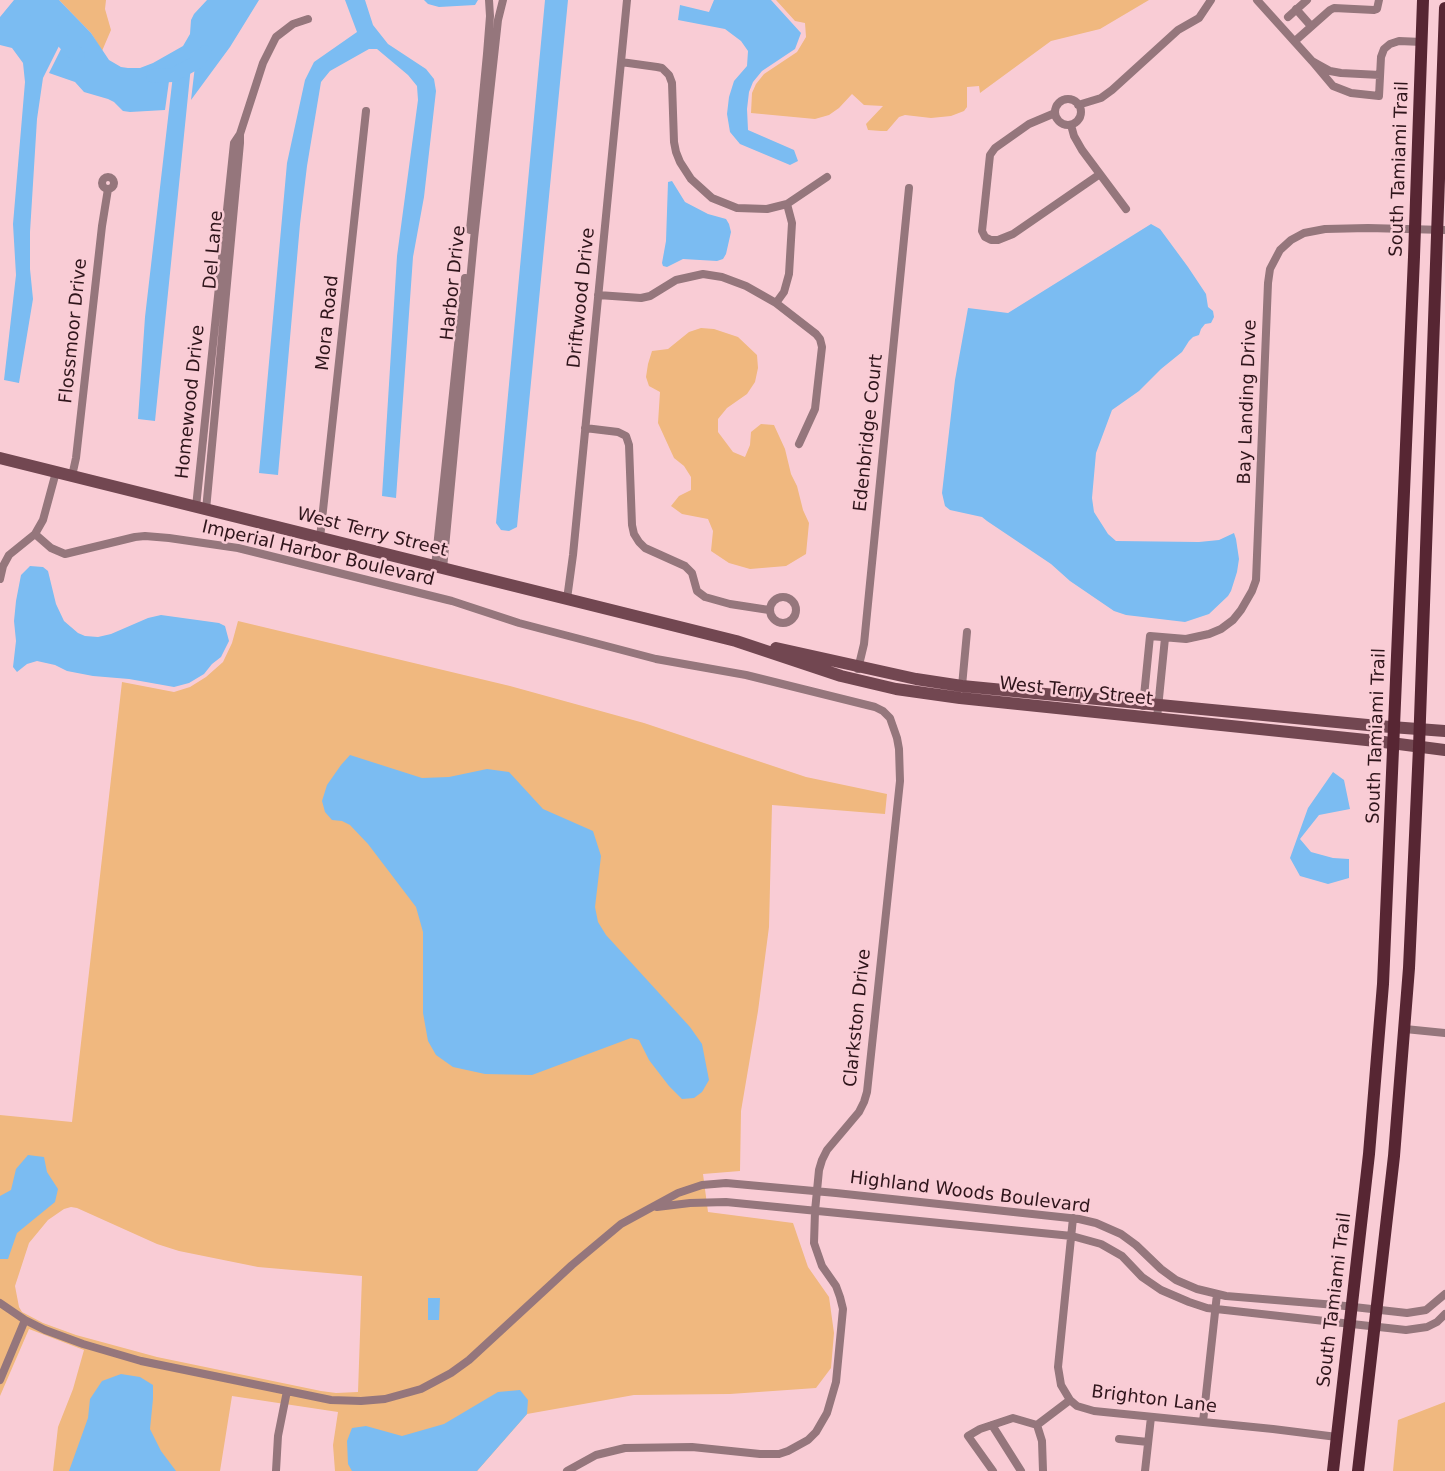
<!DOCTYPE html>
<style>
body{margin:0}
canvas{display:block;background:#f9ccd5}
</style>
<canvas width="1445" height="1471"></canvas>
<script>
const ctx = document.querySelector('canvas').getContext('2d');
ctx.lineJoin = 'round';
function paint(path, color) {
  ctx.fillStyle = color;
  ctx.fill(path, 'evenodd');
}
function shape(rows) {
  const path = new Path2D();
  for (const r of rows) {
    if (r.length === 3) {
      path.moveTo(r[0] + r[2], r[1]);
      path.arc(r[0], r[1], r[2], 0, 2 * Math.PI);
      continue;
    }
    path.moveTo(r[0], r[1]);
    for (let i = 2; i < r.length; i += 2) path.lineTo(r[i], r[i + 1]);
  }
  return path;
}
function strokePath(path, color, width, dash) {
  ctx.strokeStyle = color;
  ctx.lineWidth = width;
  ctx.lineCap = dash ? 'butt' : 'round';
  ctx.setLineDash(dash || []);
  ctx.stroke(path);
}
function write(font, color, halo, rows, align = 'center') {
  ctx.font = font + ' "DejaVu Sans",sans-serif';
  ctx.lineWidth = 5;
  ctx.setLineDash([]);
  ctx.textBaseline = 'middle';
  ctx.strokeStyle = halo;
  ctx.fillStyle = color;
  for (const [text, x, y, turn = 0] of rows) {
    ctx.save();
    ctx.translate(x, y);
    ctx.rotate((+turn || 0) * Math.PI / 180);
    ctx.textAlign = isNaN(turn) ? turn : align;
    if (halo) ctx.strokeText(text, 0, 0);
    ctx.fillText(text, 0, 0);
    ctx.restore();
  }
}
paint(shape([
 [59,0,106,0,105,9,111,30,102,51,91,33],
 [776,0,1149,0,1100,29,1051,41,980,93,979,86,967,87,967,107,964,111,951,116,931,118,905,115,899,117,887,131,881,131,868,130,866,124,883,106,864,105,852,94,839,108,829,115,815,119,751,113,752,93,756,84,764,74,797,52,806,37,805,23,795,21],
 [701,328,714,329,738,337,757,355,758,368,755,382,747,394,727,408,718,419,718,432,733,452,745,457,750,445,751,432,761,424,774,425,785,449,791,474,797,486,803,510,809,523,806,554,786,566,750,569,729,563,711,551,713,531,708,519,682,514,671,506,679,496,691,490,691,477,684,466,674,458,658,423,660,392,649,386,646,377,648,364,652,351,668,349,689,332],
 [238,621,510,686,644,723,806,777,887,794,885,814,772,805,769,927,758,1011,741,1111,740,1171,703,1174,708,1212,793,1223,808,1267,829,1297,834,1333,831,1368,816,1388,730,1394,634,1395,527,1414,477,1471,335,1471,333,1445,338,1412,232,1396,220,1471,53,1471,58,1427,73,1389,84,1350,29,1329,0,1396,0,1115,72,1122,122,682,174,692,190,687,206,677,223,662,232,643],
 [71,1207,77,1208,157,1244,179,1251,258,1267,362,1276,358,1392,336,1393,321,1391,157,1357,76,1335,43,1323,22,1312,19,1307,15,1286,29,1243,48,1220,64,1209],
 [1445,1402,1445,1471,1393,1471,1398,1420]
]), '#f0b87f');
paint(shape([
 [14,0,26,0,62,40,43,78,37,119,30,232,30,269,33,299,19,383,4,380,16,275,13,224,25,82,23,63,12,48,0,45,0,17],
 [31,0,59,0,91,33,109,60,121,67,128,68,140,68,153,63,183,46,190,34,191,20,194,14,207,0,259,0,230,47,191,100,195,66,191,62,170,74,165,110,130,112,123,111,114,102,108,99,84,92,75,82,49,73,66,39],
 [345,0,365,0,373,25,388,44,426,69,434,79,436,91,424,197,413,257,396,498,382,496,397,256,418,100,417,86,408,75,377,49,369,49,330,71,321,82,307,166,300,224,278,475,259,473,287,163,305,80,314,62,357,32],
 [424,0,478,0,475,5,439,7,428,4],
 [545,0,568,0,517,527,509,531,501,530,496,523],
 [714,0,771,0,801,33,795,49,762,71,753,82,749,92,747,109,748,130,794,150,798,161,790,165,740,144,730,132,727,114,729,97,734,81,747,66,748,51,741,41,725,29,678,20,680,5,709,12],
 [191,66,155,421,138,419,145,317,173,75],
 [672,181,685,202,708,214,726,219,729,224,731,232,726,254,723,259,717,261,683,259,667,267,663,266,662,263,666,241,668,182],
 [1151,224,1160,229,1188,267,1206,294,1208,307,1213,311,1214,317,1211,323,1205,324,1201,329,1199,335,1193,337,1189,341,1182,352,1161,369,1139,391,1112,410,1096,453,1092,498,1094,512,1108,534,1116,541,1199,542,1219,540,1234,533,1236,539,1239,559,1237,572,1231,591,1228,596,1209,614,1185,622,1126,615,1114,611,1070,581,1051,564,987,521,982,517,950,510,945,506,942,493,955,380,968,308,1008,313],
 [30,566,43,567,48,571,56,604,64,621,78,633,85,636,98,637,111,634,148,618,161,615,219,623,225,626,229,641,221,657,212,664,204,674,189,683,174,687,129,679,93,676,67,671,55,665,37,661,27,664,17,672,13,667,16,641,14,621,16,601,21,575],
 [350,755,422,778,449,777,487,769,509,772,543,809,593,831,601,856,595,907,598,922,606,935,690,1027,702,1044,709,1080,702,1092,694,1098,682,1099,669,1086,649,1060,639,1040,631,1038,532,1075,485,1074,453,1067,436,1055,428,1041,423,1013,423,932,416,907,368,844,350,825,342,821,332,820,325,812,322,801,327,785,341,765],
 [1333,772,1344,780,1350,809,1319,815,1300,839,1311,852,1333,858,1349,859,1349,878,1328,884,1300,876,1290,858,1308,808],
 [28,1155,44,1157,47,1172,58,1189,55,1202,17,1233,8,1259,0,1259,0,1196,11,1190,16,1169],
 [428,1298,440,1298,439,1320,428,1320],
 [121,1374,140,1377,153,1385,153,1399,150,1429,161,1451,176,1471,69,1471,88,1418,90,1399,102,1381],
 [520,1390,528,1400,527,1414,477,1471,352,1471,348,1464,347,1441,352,1428,366,1426,402,1436,444,1424,498,1392]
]), '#7bbcf2');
strokePath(shape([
 [26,0,72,51,78,54],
 [153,76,173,75,197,62,205,52]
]), '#7bbcf2', 14);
strokePath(shape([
 [1257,0,1312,61,1319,65,1330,71,1341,73,1380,75],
 [1296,9,1311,26],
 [1288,17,1307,0],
 [1295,41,1330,10,1334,8,1374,10,1377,9,1379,0],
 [1312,61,1333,86,1351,93,1379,96,1381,57,1384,49,1390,44,1399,41,1422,42],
 [621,62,657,67,662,68,669,75,672,83,674,142,676,152,680,162,691,179,712,198,737,208,767,209,787,204,827,177],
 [1068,112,13],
 [1078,105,1101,98,1112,90,1178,30,1199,18,1211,0],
 [1055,113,1029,124,995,148,990,155,982,231,985,237,991,240,998,240,1013,234,1100,174],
 [1071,125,1074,136,1082,150,1126,209],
 [108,183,6],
 [470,230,487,54,490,16,489,0],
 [598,295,641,298,650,296,676,280,703,274,722,277,746,286,776,303,816,334,820,339,822,347,815,409,799,444],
 [776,303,784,292,789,274,792,223,787,204],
 [585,428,618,432,626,436,629,445,632,525,634,534,639,542,645,548,685,566,692,573,697,591,705,597,730,604,769,610],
 [72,476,76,458,102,226,108,189],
 [196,507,234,143,240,134],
 [206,510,240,143,240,134,263,63,276,37,293,24,308,19],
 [35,534,51,548,65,554,135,537,145,536,169,538,238,548,452,601,519,623,656,659,746,675,875,707,883,711,890,718,897,738,899,749,900,781,867,1092,864,1102,859,1112,827,1150,822,1160,819,1170,815,1211,814,1243,822,1266,836,1286,840,1297,843,1309,836,1382,827,1413,816,1432,808,1440,788,1451,779,1454,760,1454,692,1447,625,1448,596,1455,567,1471],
 [320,538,366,111],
 [435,567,465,278],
 [443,569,474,239,498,20,503,0],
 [0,579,3,566,9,555,35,534,43,520,56,472],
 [783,610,13],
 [567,599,573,555,627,0],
 [858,669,864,644,909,188],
 [962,686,967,632],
 [1143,706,1150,636,1186,639,1209,634,1221,629,1233,620,1241,610,1252,591,1256,580,1268,283,1270,269,1280,250,1291,240,1304,233,1325,229,1368,228,1445,230],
 [1157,718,1165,638],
 [1405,1029,1445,1033],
 [657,1207,690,1203,726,1202,1072,1236,1101,1244,1122,1256,1142,1277,1161,1290,1189,1302,1207,1308,1406,1330,1427,1327,1437,1322,1445,1314],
 [1073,1218,1058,1367,1061,1385,1070,1400,1077,1406,1094,1411,1273,1429,1337,1437],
 [0,1303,25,1320,45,1330,83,1344,141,1361,331,1400,361,1401,385,1399,421,1389,451,1373,469,1360,572,1265,621,1224,678,1193,702,1185,726,1183,836,1193,1079,1219,1096,1223,1121,1234,1136,1245,1161,1269,1176,1280,1197,1289,1226,1296,1336,1305,1407,1313,1426,1310,1445,1294],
 [0,1380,25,1320],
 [1203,1422,1217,1294],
 [992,1425,1021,1471],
 [1037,1425,1042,1441,1043,1471],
 [1037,1425,1070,1400],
 [1119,1439,1148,1442],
 [276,1471,278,1436,287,1391],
 [993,1471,968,1436,980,1429,1013,1418,1037,1425],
 [1145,1471,1151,1417]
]), '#95767c', 8);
strokePath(shape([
 [0,458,736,641,841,676,896,689,960,698,1376,741,1445,750],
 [776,648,916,679,962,686,1378,726,1445,731]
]), '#724751', 12);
strokePath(shape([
 [1333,1471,1369,1154,1383,984,1414,257,1423,0],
 [1358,1471,1394,1156,1409,968,1419,747,1445,8]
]), '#572633', 12);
write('18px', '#2f151b', '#f9ccd5', [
 ["South Tamiami Trail",1400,169,-88],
 ["Del Lane",214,250,-85],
 ["Harbor Drive",454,283,-84],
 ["Driftwood Drive",582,298,-84],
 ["Mora Road",328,323,-84],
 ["Flossmoor Drive",74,331,-84],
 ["Homewood Drive",191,402,-84],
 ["Bay Landing Drive",1248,402,-88],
 ["Edenbridge Court",869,433,-84],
 ["West Terry Street",372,533,14],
 ["Imperial Harbor Boulevard",318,554,13],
 ["West Terry Street",1076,692,6],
 ["South Tamiami Trail",1377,736,-88],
 ["Clarkston Drive",858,1018,-84],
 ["Highland Woods Boulevard",970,1193,7],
 ["South Tamiami Trail",1335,1300,-83],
 ["Brighton Lane",1154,1400,7]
]);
</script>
